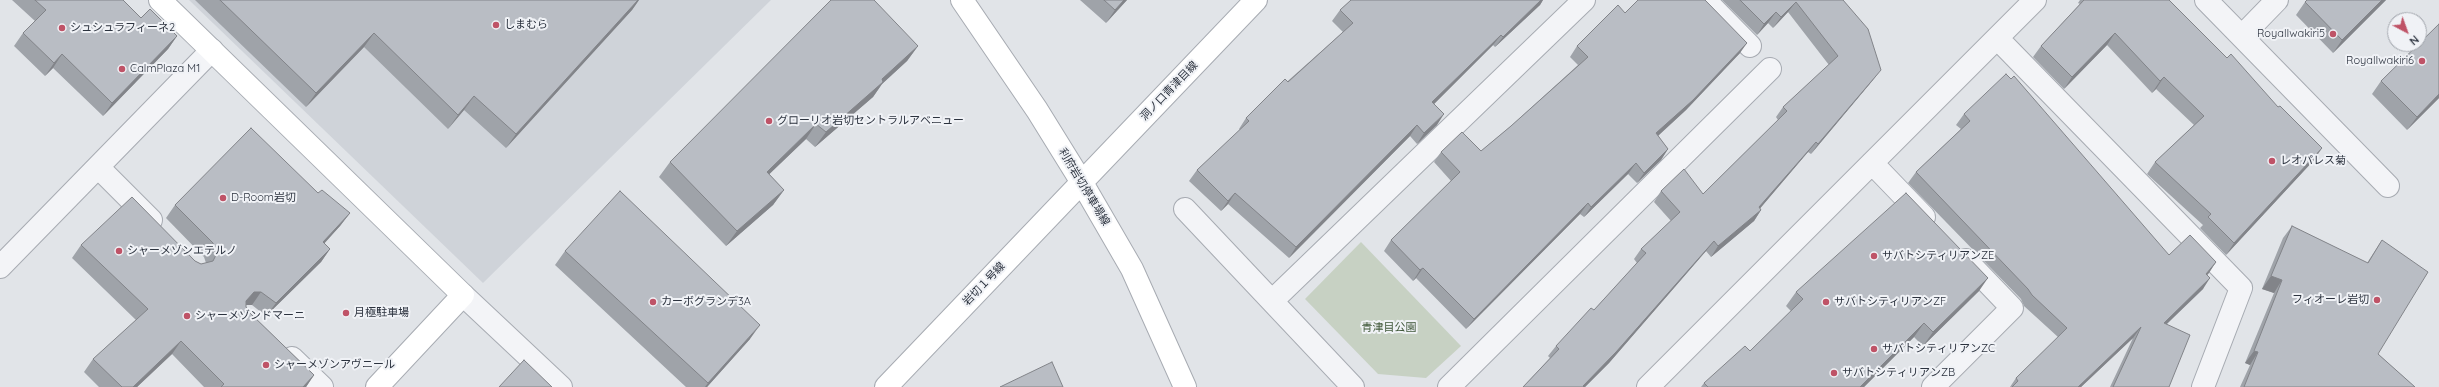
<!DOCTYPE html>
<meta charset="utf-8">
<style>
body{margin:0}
#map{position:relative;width:2439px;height:387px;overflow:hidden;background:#e1e4e8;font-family:Quicksand,sans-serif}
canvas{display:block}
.north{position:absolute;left:2387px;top:12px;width:40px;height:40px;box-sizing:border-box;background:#f0f2f6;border:1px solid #a1a5ac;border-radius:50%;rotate:139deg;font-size:11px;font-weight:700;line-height:16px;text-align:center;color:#2b323e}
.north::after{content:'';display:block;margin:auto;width:14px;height:18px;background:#bf5367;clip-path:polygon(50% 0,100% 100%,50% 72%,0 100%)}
</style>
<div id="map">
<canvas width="2439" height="387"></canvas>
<div class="north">N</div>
</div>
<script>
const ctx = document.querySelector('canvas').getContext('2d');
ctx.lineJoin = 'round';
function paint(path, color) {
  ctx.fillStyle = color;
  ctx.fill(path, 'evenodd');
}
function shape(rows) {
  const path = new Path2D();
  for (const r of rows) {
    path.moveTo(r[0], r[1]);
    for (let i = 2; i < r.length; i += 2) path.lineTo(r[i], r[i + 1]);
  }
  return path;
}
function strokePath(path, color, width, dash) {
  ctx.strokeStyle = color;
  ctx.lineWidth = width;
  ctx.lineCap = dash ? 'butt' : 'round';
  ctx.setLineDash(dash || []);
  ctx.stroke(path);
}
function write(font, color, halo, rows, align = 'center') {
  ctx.font = font + ' Quicksand,"Noto Sans JP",sans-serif';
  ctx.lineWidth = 4;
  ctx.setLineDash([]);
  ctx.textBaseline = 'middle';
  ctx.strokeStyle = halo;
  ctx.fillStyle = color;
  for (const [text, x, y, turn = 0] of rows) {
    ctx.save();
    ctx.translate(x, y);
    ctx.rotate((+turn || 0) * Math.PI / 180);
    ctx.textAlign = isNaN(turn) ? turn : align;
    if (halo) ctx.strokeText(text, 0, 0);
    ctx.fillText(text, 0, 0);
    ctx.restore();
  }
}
paint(shape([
 [189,0,771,0,483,283]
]), '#cfd3d9');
paint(shape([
 [1361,242,1461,346,1426,378,1378,374,1305,299]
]), '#c7d1c3');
const street = shape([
 [1705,0,1750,46],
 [2206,0,2388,186],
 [2242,36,2277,0],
 [1997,38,2241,288,2203,387],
 [1872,163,1924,217],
 [98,167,151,220],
 [1185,209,1353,387],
 [0,267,212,50],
 [463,295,561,387],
 [1272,301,1584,0],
 [292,358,322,387],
 [1449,387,1770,69],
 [1648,387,2035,0],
 [1933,387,2012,308,1966,260]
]);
const secondary = shape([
 [160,0,463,295,377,387],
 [962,0,1037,110,1081,181,1132,269,1185,387],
 [886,387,1256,0]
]);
strokePath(street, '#a7abb2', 24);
strokePath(secondary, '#a7abb2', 24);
strokePath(street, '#f3f4f7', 22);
strokePath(secondary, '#fff', 22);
paint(shape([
 [12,0,123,0,141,18,177,36,168,49,103,116,53,68,45,76,14,46,23,33,35,21],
 [195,0,639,0,632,10,506,148,464,110,448,129,364,47,306,107],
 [1080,0,1127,0,1106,23],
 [1351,0,1543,0,1540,5,1495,47,1493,45,1434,104,1437,125,1417,144,1410,136,1289,258,1228,204,1221,211,1189,181,1197,170,1240,130,1239,129,1246,118,1343,32,1332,21,1340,10],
 [1722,0,1843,0,1873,80,1811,154,1808,152,1760,208,1761,210,1754,221,1711,257,1706,251,1609,363,1585,387,1523,387,1550,358,1548,356,1556,346,1594,310,1637,263,1634,259,1641,249,1671,221,1654,202,1661,191,1703,194,1778,120,1776,117,1783,107,1829,65,1788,12,1773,28,1768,23,1757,35],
 [2080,0,2169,0,2314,160,2226,255,2200,228,2203,225,2147,174,2155,162,2194,125,2156,89,2152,93,2107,45,2064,89,2033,57,2041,46,2080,4,2078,3],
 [2386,0,2333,53,2296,15,2305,2],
 [1625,13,1740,53,1686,110,1658,136,1668,149,1661,160,1637,183,1628,174,1584,217,1580,214,1466,329,1416,278,1413,281,1384,251,1391,240,1451,181,1434,162,1441,152,1481,151,1511,126,1578,65,1570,57,1577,46],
 [918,46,907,61,882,84,873,97,815,147,806,139,769,174,784,190,773,205,726,246,659,177,670,162],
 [2381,81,2439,98,2407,130,2372,94],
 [1964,114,2169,255,2216,262,2207,275,2203,289,2167,324,2169,387,2110,387,2133,338,2081,387,2010,387,2016,378,2058,337,2024,306,2021,299,1908,183,1916,172,1961,129,1956,125],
 [318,193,350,213,340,226,324,243,330,249,321,262,266,316,252,305,246,305,246,307,250,313,314,375,306,387,204,387,172,354,137,387,99,387,84,372,93,359,136,320,72,258,81,245,195,261,201,264,206,263,204,257,166,218,175,205],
 [2292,226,2367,263,2382,240,2378,354,2415,387,2240,387,2250,365,2245,363,2274,293,2262,289,2283,238],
 [565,251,750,339,707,387,686,387,555,265],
 [1979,291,1923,346,1914,337,1864,387,1701,387,1704,383,1750,351,1791,311,1786,306,1796,292]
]), '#9fa3a9');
paint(shape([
 [638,0,639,0,632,10,506,148,516,134],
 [1124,0,1127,0,1106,23,1115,10],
 [1541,0,1543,0,1540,5,1495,47,1503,37],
 [2382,0,2386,0,2333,53,2342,40],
 [1796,2,1788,12,1773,28,1781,17],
 [1776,12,1768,23,1757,35,1764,24],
 [374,33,364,47,306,107,316,93],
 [2115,33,2107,45,2064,89,2072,77],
 [1501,35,1493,45,1425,113,1432,102],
 [177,36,168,49,103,116,112,103],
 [1747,43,1740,53,1686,110,1649,144,1656,133],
 [918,46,907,61,882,84,873,97,815,147,826,132,882,79],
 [62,54,53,68,45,76,54,63],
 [1881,70,1873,80,1811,154,1818,144],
 [2164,77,2156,89,2152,93,2160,81],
 [2439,94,2439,98,2407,130,2417,117],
 [474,96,464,110,448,129,458,115],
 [1444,114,1437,125,1417,144,1424,133],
 [816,124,806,139,756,187,767,172],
 [1417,125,1410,136,1289,258,1296,247],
 [1816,142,1808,152,1752,218,1759,207],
 [2322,148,2314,160,2226,255,2234,243],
 [1668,149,1661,160,1637,183,1644,173],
 [1636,163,1628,174,1584,217,1591,207],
 [784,190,773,205,726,246,737,231],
 [1235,193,1228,204,1221,211,1228,201],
 [1588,203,1580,214,1466,329,1474,319],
 [1761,210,1754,221,1711,257,1718,246],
 [350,213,340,226,314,255,323,242],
 [1714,241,1706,251,1609,363,1585,387,1582,387],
 [330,249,321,262,266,316,276,303],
 [2216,262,2209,273,2198,285,2206,274],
 [1423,268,1416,278,1413,281,1420,270],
 [2271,276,2282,280,2274,293,2262,289],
 [1988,278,1979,291,1923,346,1933,332],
 [2210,278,2203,289,2157,333,2164,323],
 [254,292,261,292,252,305,245,305,246,301],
 [1924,323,1914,337,1864,387,1860,387],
 [760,325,750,339,707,387,705,387,708,383],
 [2141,327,2133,338,2081,387,2078,387],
 [181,341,172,354,137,387,133,387],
 [2254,351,2258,352,2250,365,2245,363],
 [314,375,306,387,303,387]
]), '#828489');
const building = shape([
 [35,0,123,0,141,18,150,9,177,36,112,103,62,54,54,63,23,33,46,10,35,0],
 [220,0,638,0,516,134,474,96,458,115,374,33,316,93,220,0],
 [831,0,874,0,918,46,882,79,883,82,826,132,816,124,767,172,784,190,737,231,670,162,831,0],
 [1104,0,1124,0,1115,10,1104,0],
 [1351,0,1541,0,1503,37,1501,35,1432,102,1444,114,1424,133,1417,125,1296,247,1235,193,1228,201,1197,170,1249,121,1246,118,1285,79,1288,82,1353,23,1340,10,1351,0],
 [1638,0,1705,0,1747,43,1693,100,1656,133,1668,149,1644,173,1636,163,1591,207,1588,203,1474,319,1423,268,1420,270,1391,240,1460,172,1441,152,1462,132,1481,151,1511,126,1588,57,1577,46,1618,5,1625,13,1638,0],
 [1740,0,1843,0,1868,29,1881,70,1818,144,1816,142,1759,207,1761,210,1718,246,1714,241,1616,352,1583,386,1584,387,1523,387,1559,349,1556,346,1591,308,1594,310,1646,253,1641,249,1680,212,1661,191,1684,169,1703,194,1787,111,1783,107,1838,56,1796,2,1781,17,1776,12,1764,24,1740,0],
 [2084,0,2169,0,2227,58,2231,54,2278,107,2280,106,2322,148,2234,243,2208,217,2211,214,2155,162,2204,116,2164,77,2160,81,2115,33,2072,77,2041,46,2084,0],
 [2307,0,2382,0,2342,40,2305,2,2307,0],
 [2439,24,2439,94,2417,117,2381,81,2439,24],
 [2006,74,2011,79,2014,76,2169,255,2190,235,2216,262,2206,274,2210,278,2164,323,2190,335,2169,387,2113,387,2141,327,2078,387,2012,387,2018,381,2016,378,2067,328,2032,295,2028,289,1916,172,1970,121,1964,114,2006,74],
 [251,128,318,193,322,190,350,213,323,242,330,249,276,303,261,292,254,292,246,301,246,307,250,313,314,375,303,387,221,387,224,384,181,341,133,387,122,387,93,359,148,309,81,245,132,197,195,261,201,264,213,261,216,255,213,243,175,205,251,128],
 [620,191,760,325,708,383,565,251,620,191],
 [1906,193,1988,278,1933,332,1924,323,1860,387,1708,387,1704,383,1745,346,1750,351,1803,299,1796,292,1906,193],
 [2292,226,2368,263,2382,240,2428,272,2378,354,2415,387,2244,387,2258,352,2254,351,2282,280,2271,276,2292,226],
 [524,360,552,387,499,387,524,360],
 [1052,362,1063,387,1000,387,1052,362]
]);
paint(building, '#b9bdc4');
strokePath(building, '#828489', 1);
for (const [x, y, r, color] of [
 [496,25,4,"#bf5367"],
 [62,28,4,"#bf5367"],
 [2333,34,4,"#bf5367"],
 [2422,61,4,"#bf5367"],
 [122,69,4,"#bf5367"],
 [769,121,4,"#bf5367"],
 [2272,161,4,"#bf5367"],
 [223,198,4,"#bf5367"],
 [119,251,4,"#bf5367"],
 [1874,256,4,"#bf5367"],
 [2377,300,4,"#bf5367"],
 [653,302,4,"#bf5367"],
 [1826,302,4,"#bf5367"],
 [346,313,4,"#bf5367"],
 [187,316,4,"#bf5367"],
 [1874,349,4,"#bf5367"],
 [266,365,4,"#bf5367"],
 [1834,373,4,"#bf5367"]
]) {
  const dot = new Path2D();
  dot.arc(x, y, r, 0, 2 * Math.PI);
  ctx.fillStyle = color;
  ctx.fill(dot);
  strokePath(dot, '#f0f2f6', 1.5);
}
write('11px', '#2b323e', '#f0f2f6', [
 ["しまむら",504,25],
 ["シュシュラフィーネ2",70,28],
 ["RoyalIwakiri5",2325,34,"right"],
 ["RoyalIwakiri6",2414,61,"right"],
 ["CalmPlaza M1",130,69],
 ["グローリオ岩切セントラルアベニュー",777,121],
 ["レオパレス菊",2280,161],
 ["D-Room岩切",231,198],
 ["シャーメゾンエテルノ",127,251],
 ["サバトシティリアンZE",1882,256],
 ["フィオーレ岩切",2369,300,"right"],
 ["カーボグランデ3A",661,302],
 ["サバトシティリアンZF",1834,302],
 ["月極駐車場",354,313],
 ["シャーメゾンドマーニ",195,316],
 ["サバトシティリアンZC",1882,349],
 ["シャーメゾンアヴニール",274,365],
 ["サバトシティリアンZB",1842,373]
], 'left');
write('11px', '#2b323e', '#f0f2f6', [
 ["洞ノ口青津目線",1169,91,-46],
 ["利府岩切停車場線",1084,187,59],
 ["岩切１号線",984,284,-46]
]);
write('11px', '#40583a', '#f0f2f6', [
 ["青津目公園",1389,328]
]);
</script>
